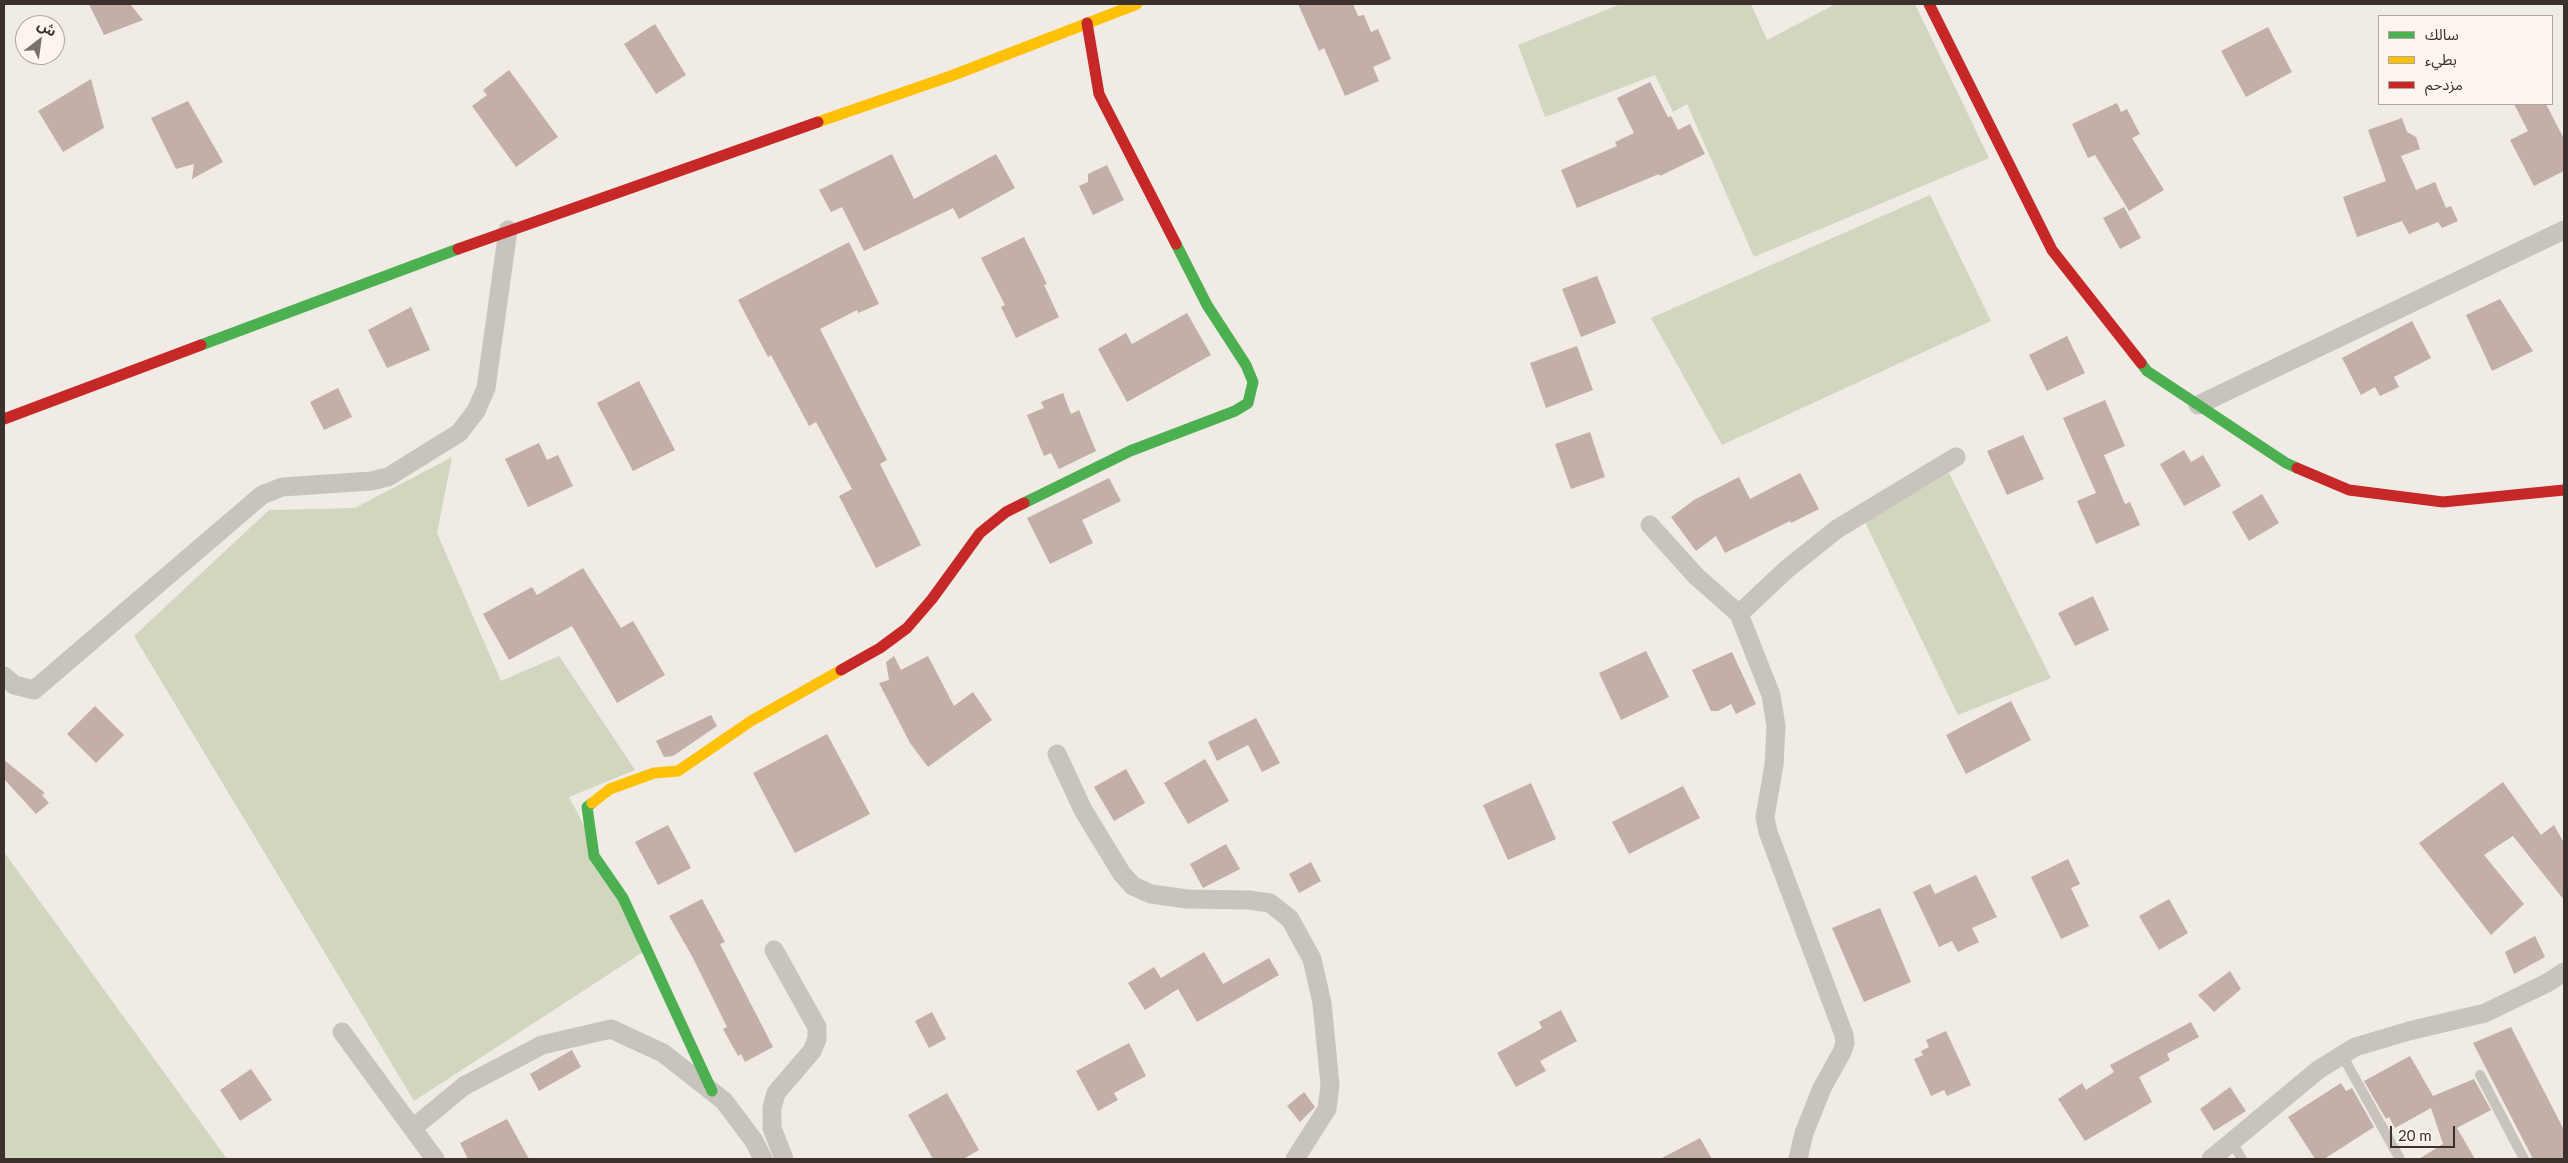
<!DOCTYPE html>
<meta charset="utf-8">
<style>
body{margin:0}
#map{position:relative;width:2568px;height:1163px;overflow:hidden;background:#f0ebe5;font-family:Lato,"Noto Sans Arabic",sans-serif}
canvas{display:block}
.frame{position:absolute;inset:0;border:5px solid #3b302b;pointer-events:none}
.legend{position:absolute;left:2378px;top:15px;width:175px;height:90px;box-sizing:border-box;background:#fbf5ee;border:1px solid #aea6a0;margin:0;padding:6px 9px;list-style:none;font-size:15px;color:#3b302b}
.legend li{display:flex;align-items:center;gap:10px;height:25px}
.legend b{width:25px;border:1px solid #aea6a0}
.north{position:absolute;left:15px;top:15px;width:50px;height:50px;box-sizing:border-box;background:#fbf5ee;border:1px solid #aea6a0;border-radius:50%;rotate:30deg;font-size:14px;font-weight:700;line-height:20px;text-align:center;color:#3b302b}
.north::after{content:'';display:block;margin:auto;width:18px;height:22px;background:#7a716c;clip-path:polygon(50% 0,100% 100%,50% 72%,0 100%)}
.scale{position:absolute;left:2390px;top:1126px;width:65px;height:22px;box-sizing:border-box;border:2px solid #3b302b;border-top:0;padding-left:6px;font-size:15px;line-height:18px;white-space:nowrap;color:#3b302b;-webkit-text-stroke:4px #fbf5ee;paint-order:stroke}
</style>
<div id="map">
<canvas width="2568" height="1163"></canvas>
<div class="frame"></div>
<ul class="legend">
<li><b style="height:6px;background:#4caf50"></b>سالك</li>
<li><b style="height:6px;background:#ffc107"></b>بطيء</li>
<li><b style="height:6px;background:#c62828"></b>مزدحم</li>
</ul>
<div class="north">ش</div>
<div class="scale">20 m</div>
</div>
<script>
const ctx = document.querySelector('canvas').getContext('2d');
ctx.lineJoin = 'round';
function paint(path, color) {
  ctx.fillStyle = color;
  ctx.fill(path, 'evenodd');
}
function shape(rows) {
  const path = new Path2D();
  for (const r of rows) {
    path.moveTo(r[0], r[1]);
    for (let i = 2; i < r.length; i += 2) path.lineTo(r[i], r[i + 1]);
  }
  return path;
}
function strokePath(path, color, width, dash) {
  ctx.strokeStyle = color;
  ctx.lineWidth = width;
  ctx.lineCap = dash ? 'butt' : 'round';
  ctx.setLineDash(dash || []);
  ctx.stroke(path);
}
paint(shape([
 [1621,4,1751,4,1767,40,1836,4,1915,4,1989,158,1754,257,1687,104,1673,112,1655,75,1545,117,1518,45],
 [1930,195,1991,321,1722,445,1651,318],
 [452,457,437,533,501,681,559,656,635,770,569,797,649,948,414,1101,134,636,269,510,355,508],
 [1949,473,2051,678,1958,715,1865,522],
 [4,852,227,1159,4,1159]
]), '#d1d6bf');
paint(shape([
 [89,4,130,4,143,20,104,35],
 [1298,4,1353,4,1358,16,1364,15,1371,32,1378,29,1391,59,1373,67,1379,81,1345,96,1324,48,1319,51],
 [655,24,686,75,656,94,624,44],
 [2268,27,2292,72,2246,97,2221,51],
 [509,70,558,137,516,167,472,106,487,95,483,90],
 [91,79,104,128,63,152,38,111],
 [1650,82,1668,117,1671,116,1678,130,1690,124,1705,154,1660,176,1659,174,1577,208,1561,170,1617,146,1615,142,1634,133,1617,98],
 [188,101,223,162,192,179,194,164,176,169,151,118],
 [2117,103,2121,112,2127,109,2140,134,2132,138,2164,190,2129,211,2095,155,2088,158,2072,124],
 [2514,104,2546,104,2564,139,2564,171,2534,186,2510,140,2528,131],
 [2402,118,2407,132,2416,137,2420,149,2401,156,2416,190,2435,182,2446,208,2451,206,2458,221,2442,228,2438,222,2409,234,2402,221,2357,237,2343,197,2386,181,2368,130],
 [892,154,914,199,996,154,1015,188,959,219,953,208,864,251,842,207,831,212,819,190],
 [1107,165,1124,200,1093,215,1079,186,1088,182,1088,174],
 [2124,207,2141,238,2120,249,2103,218],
 [1024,237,1047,284,1044,285,1059,317,1016,338,1001,307,1005,305,981,258],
 [849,242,879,304,858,313,857,310,820,329,887,460,880,464,921,545,876,568,839,496,852,489,816,422,809,426,771,355,768,357,738,300],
 [1597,276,1616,323,1581,337,1562,289],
 [2500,299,2533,351,2492,371,2466,315],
 [411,307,430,350,387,368,368,330],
 [1187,313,1211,355,1127,402,1098,349,1126,333,1132,344],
 [2412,321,2431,358,2394,377,2399,387,2380,396,2375,387,2361,395,2342,358],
 [2067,336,2085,373,2047,391,2029,355],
 [1577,346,1593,390,1546,408,1530,363],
 [639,381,675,450,633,471,597,403],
 [338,388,352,417,324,430,310,402],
 [1063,393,1071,414,1079,410,1096,451,1059,469,1051,453,1044,456,1027,415,1044,408,1041,402],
 [2105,400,2125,446,2104,455,2125,504,2130,502,2140,525,2096,544,2077,501,2096,493,2063,418],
 [1590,432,1605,477,1571,489,1555,444],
 [2023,435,2044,479,2007,495,1987,451],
 [539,443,547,460,558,455,573,486,528,507,505,459],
 [2184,450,2191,462,2203,455,2221,486,2184,506,2160,464],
 [1800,473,1819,509,1791,523,1790,521,1725,553,1716,536,1696,551,1671,517,1694,500,1739,477,1750,499],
 [1109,478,1121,501,1082,520,1093,543,1050,564,1027,518],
 [2262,494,2279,523,2249,541,2232,512],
 [583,568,621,628,633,621,665,675,617,703,572,626,509,660,483,614,532,587,537,595],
 [2093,596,2109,630,2075,646,2058,613],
 [1646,651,1669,697,1621,720,1599,673],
 [1732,652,1756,704,1736,714,1731,704,1718,711,1711,711,1692,670],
 [894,656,901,670,928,656,954,706,973,692,992,720,928,767,910,743,879,683,889,680,886,662],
 [2011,701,2031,740,1966,774,1946,735],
 [95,706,124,735,96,763,67,734],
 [711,715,717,726,673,756,664,757,656,741],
 [1256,718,1280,763,1262,772,1248,745,1217,761,1208,742],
 [827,734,870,814,795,853,753,773],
 [1205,759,1229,801,1188,824,1164,783],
 [4,760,45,793,42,795,49,803,36,814,4,779],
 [1126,769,1145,803,1114,821,1094,787],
 [2503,782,2541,835,2554,825,2564,843,2564,900,2513,836,2484,855,2524,904,2491,935,2419,843],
 [1531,783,1556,839,1508,860,1483,805],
 [1683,786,1700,818,1629,854,1612,822],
 [668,825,691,868,658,885,635,842],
 [1226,844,1240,869,1203,888,1190,864],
 [2068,859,2080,884,2071,888,2089,926,2061,939,2031,877],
 [1311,862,1321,881,1299,893,1289,874],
 [1976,875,1997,917,1972,928,1979,942,1958,952,1952,941,1939,947,1913,892,1930,884,1935,894],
 [702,899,725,942,720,944,773,1047,745,1062,741,1054,738,1056,723,1029,727,1027,693,958,669,916],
 [2169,899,2188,933,2159,950,2139,916],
 [1880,908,1911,982,1864,1002,1832,928],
 [2535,936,2545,957,2514,974,2505,952],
 [1204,952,1223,984,1269,958,1279,975,1197,1022,1178,989,1145,1010,1128,983,1154,967,1161,978],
 [2230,971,2241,989,2214,1012,2198,995],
 [1561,1010,1577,1041,1540,1061,1546,1071,1516,1087,1497,1053,1542,1028,1539,1022],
 [932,1012,946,1039,929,1048,915,1021],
 [2191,1022,2199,1037,2167,1054,2170,1060,2139,1077,2152,1102,2085,1141,2058,1099,2082,1083,2086,1090,2114,1072,2110,1065],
 [2511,1027,2564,1130,2564,1159,2533,1159,2473,1043],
 [1946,1031,1971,1085,1947,1096,1944,1090,1931,1096,1914,1059,1923,1055,1921,1051,1929,1047,1926,1040],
 [1129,1043,1146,1076,1114,1093,1118,1100,1098,1111,1076,1071],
 [572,1050,581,1067,539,1091,530,1074],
 [2410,1056,2433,1096,2474,1079,2491,1110,2457,1128,2475,1159,2419,1159,2443,1144,2431,1108,2395,1128,2389,1117,2386,1119,2364,1081],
 [251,1069,272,1100,240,1121,220,1090],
 [2341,1083,2346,1091,2352,1088,2374,1127,2324,1159,2315,1159,2288,1117],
 [2230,1087,2246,1111,2214,1131,2200,1109],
 [1304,1092,1315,1107,1300,1122,1287,1106],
 [947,1093,979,1150,963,1159,933,1159,908,1115],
 [507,1119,529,1159,468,1159,460,1143],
 [1700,1138,1712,1159,1660,1159]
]), '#c3afa7');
strokePath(shape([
 [2342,1055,2400,1159],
 [2480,1075,2524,1159],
 [2232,1142,2242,1159]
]), '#c9c3be', 10);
strokePath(shape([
 [2198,405,2564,230],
 [1650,525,1696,576,1739,614],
 [4,676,14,685,34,690,262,495,282,487,371,481,388,477,459,433,476,411,486,388,508,230],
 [1057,754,1083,810,1122,874,1133,886,1151,894,1187,899,1249,900,1270,903,1290,919,1312,959,1322,1003,1330,1085,1327,1109,1295,1159],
 [774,950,817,1027,817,1039,812,1051,776,1093,772,1108,772,1128,784,1159],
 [342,1032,435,1159],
 [413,1128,464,1086,542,1045,611,1029,663,1053,724,1101,754,1141,763,1159],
 [1798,1159,1804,1133,1822,1088,1842,1052,1845,1043,1844,1035,1768,832,1765,817,1774,765,1776,726,1771,695,1739,614,1787,569,1837,529,1956,457],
 [2211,1159,2318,1070,2355,1047,2409,1031,2485,1013,2547,983,2564,972]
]), '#c9c3be', 19);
strokePath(shape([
 [201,345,458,249],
 [2141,363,2147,371,2286,463,2297,468],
 [1024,503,1130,451,1235,411,1248,403,1253,382,1246,365,1207,305,1176,244],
 [592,803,587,807,594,856,623,898,712,1091]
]), '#4caf50', 11);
strokePath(shape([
 [818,122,951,76,1137,4],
 [592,803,610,789,654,773,678,771,751,721,841,670]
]), '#ffc107', 11);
strokePath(shape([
 [1929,4,2052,250,2141,363],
 [1087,23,1099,94,1176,244],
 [458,249,818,122],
 [4,419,201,345],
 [2297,468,2349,490,2443,502,2564,490],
 [841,670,880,648,907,628,932,599,980,533,1006,512,1024,503]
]), '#c62828', 11);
</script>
